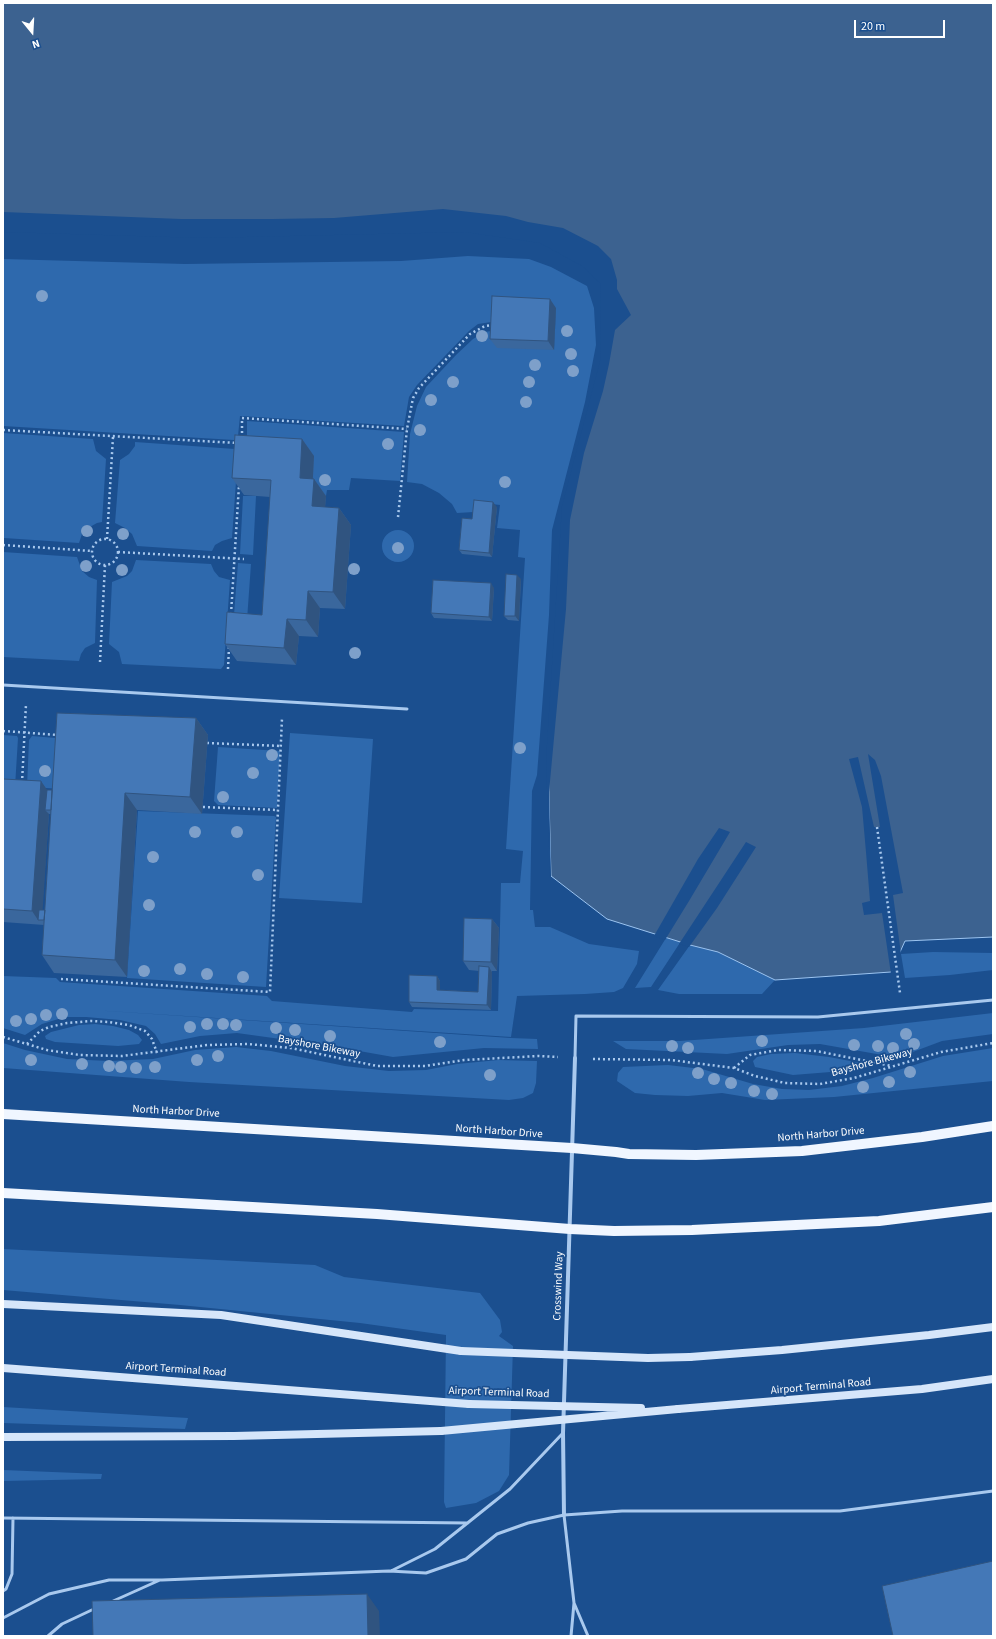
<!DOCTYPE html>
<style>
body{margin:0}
#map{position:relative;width:996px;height:1639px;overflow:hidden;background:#1b4f8f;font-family:"Source Sans 3",sans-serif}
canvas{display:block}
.frame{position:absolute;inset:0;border:4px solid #fff;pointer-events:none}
.north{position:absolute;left:12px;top:12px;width:40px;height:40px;-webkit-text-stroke:3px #1b4f8f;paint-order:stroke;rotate:162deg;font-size:11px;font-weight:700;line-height:16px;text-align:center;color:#fff}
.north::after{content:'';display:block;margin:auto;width:14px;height:18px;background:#fff;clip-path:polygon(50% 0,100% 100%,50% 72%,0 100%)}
.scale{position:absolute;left:854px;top:20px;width:91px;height:18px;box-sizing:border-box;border:2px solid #fff;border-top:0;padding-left:5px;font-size:12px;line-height:14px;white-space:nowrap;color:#fff;-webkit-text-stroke:3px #1b4f8f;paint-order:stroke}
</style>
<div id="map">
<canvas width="996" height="1639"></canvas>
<div class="frame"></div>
<div class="north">N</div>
<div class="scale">20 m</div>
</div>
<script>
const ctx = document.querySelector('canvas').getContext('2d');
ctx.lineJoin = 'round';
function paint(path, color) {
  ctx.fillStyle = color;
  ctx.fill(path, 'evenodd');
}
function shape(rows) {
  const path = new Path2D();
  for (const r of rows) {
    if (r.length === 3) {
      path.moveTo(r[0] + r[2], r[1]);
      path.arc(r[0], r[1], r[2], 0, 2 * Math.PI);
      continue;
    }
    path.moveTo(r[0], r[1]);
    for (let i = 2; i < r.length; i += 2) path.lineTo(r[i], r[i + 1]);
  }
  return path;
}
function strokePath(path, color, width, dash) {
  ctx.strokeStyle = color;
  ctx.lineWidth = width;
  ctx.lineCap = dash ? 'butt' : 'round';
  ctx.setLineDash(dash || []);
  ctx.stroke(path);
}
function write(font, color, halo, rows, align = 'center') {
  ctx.font = font + ' "Source Sans 3",sans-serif';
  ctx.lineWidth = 3.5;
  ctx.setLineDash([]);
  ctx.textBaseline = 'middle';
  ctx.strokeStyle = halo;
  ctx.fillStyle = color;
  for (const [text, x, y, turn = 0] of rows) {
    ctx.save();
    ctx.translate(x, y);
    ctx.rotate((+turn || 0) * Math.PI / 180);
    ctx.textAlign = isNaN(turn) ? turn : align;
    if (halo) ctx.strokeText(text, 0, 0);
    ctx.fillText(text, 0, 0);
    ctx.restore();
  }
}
paint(shape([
 [468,256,529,259,551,267,587,286,594,308,596,345,585,402,552,530,549,615,537,775,532,791,530,910,533,910,535,927,550,927,589,944,639,951,637,964,623,988,614,992,585,994,517,996,511,1037,92,1010,511,1038,537,1039,538,1049,484,1048,393,1057,331,1046,237,1033,200,1036,161,1044,155,1034,146,1026,120,1020,86,1017,65,1017,42,1024,25,1035,3,1028,3,976,56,978,60,982,267,996,272,1001,412,1012,414,1009,498,1011,501,883,520,883,523,851,506,849,525,558,518,557,520,530,497,528,500,505,475,502,474,512,457,513,452,504,439,493,422,484,407,482,410,434,417,406,426,387,456,355,473,339,485,332,497,330,554,350,556,308,498,321,478,324,469,331,417,385,409,397,404,426,240,416,238,436,237,439,234,440,3,426,3,259,185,264,401,261],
 [247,421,404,432,400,481,351,478,349,490,327,490,326,496,312,495,247,452],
 [3,433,93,439,96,451,106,459,102,522,97,523,88,528,82,534,79,543,4,538],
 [135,442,235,449,238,453,232,538,222,541,215,545,212,551,137,546,132,534,125,528,115,523,120,460,129,454,135,446],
 [243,496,256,496,253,555,240,554],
 [398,546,16],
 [3,552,77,557,82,571,89,577,97,580,95,643,85,648,81,654,79,661,3,657],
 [136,560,211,564,214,571,219,577,230,580,224,665,221,669,122,664,119,652,109,644,112,582,127,576,132,571],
 [238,563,251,564,247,620,233,628],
 [290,733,373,739,362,903,279,898],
 [3,735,17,736,18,738,15,787,3,786],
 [32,736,67,739,64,789,27,787,29,740],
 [218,747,280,751,277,808,218,805,214,801],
 [138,811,274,816,276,817,266,987,127,978],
 [725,874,651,987,635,988,689,901],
 [690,945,718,952,775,980,762,994,679,994,658,990],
 [933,952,993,953,993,970,950,975,905,978,901,954],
 [993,1013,993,1034,942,1041,910,1053,888,1056,820,1044,788,1045,727,1054,626,1049,613,1041,680,1041,864,1028],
 [95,1024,113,1026,129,1030,138,1035,142,1040,139,1044,118,1046,55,1042,46,1039,45,1036,51,1032,79,1025],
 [3,1043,25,1050,67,1059,109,1061,153,1059,195,1050,236,1047,271,1051,345,1066,389,1071,426,1070,457,1064,498,1060,537,1061,536,1083,533,1093,523,1098,509,1100,189,1082,3,1068],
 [993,1048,993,1081,834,1097,765,1100,722,1093,688,1096,655,1095,635,1093,617,1081,618,1073,623,1067,668,1065,702,1069,753,1084,782,1089,809,1090,842,1086,873,1078,943,1056],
 [795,1053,829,1057,866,1064,843,1071,793,1075,755,1067,753,1061,757,1057,771,1054],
 [3,1249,315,1265,344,1277,480,1293,500,1320,502,1332,499,1336,513,1346,509,1475,499,1491,476,1503,446,1508,444,1502,446,1335,360,1323,180,1305,3,1290],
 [3,1407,188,1418,185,1429,3,1423],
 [3,1470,102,1474,101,1479,3,1481]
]), '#2e69ad');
const water = shape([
 [3,3,993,3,993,937,905,941,891,972,775,980,718,952,690,945,607,919,551,876,548,760,564,507,602,362,603,283,583,264,540,241,466,230,3,230,3,3]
]);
paint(water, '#3c6290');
strokePath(water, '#9cc4f0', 1);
paint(shape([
 [443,209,506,216,528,222,563,228,598,246,611,259,617,280,617,289,631,315,615,330,609,364,603,391,584,453,570,520,566,609,549,792,551,876,550,877,546,760,562,506,600,361,601,284,582,266,540,243,465,232,203,238,3,232,3,212,181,219,273,219,334,218],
 [868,754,875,760,881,776,903,893,893,895,901,954,891,974,882,913,864,915,862,903,870,901,866,852,862,807,849,759,858,757,874,827,880,827],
 [719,828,730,832,689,901,665,940,654,936,698,859],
 [746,842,756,847,717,908,689,947,679,944]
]), '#1b4f8f');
strokePath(shape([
 [3,430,237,443],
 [242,438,242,418,407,429],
 [398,517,407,429,413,398,419,388,470,334,485,326,494,325],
 [107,539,113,437],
 [105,552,13],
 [3,545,92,551],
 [118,552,244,559],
 [231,614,239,485],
 [100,662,105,565],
 [228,669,229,647],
 [3,731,58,735],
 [207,743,282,746],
 [22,783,26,704],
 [203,807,278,810],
 [877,827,900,993],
 [61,979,270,992,282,718],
 [3,1037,47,1050,80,1055,122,1056,207,1045,248,1044,291,1048,377,1066,425,1066,464,1060,539,1056,558,1057],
 [27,1044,40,1031,49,1027,67,1023,91,1021,109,1022,129,1025,145,1031,152,1039,157,1053],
 [593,1059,671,1060,734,1068,755,1076,785,1083,820,1084,854,1078,941,1052,993,1043],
 [734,1068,750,1055,778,1050,816,1051,892,1066]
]), '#a9c9ee', 2.5, [2, 3]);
strokePath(shape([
 [3,685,407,709],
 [575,1058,576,1016,818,1017,993,1000],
 [564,1515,574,1603],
 [3,1518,468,1523],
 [391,1571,435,1549,510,1489,563,1433],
 [3,1591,6,1589,12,1574,13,1518],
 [111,1602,160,1580],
 [3,1618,49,1594,109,1580,162,1580,389,1571,426,1573,466,1559,497,1534,528,1523,564,1515,622,1511,840,1511,993,1491],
 [48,1636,62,1624,96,1608],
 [571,1636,574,1603,588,1636]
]), '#a9c9ee', 3);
strokePath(shape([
 [564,1515,563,1433,575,1058]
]), '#a9c9ee', 4);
strokePath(shape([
 [3,1304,221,1315,461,1351],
 [690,1357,782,1350,929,1335,993,1327],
 [3,1368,469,1404],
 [678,1409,922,1389,993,1379],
 [3,1437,234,1436,441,1431]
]), '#d6e6fa', 8);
strokePath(shape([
 [3,1114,572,1148,616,1152,629,1154,696,1155,802,1151,922,1137,993,1126],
 [3,1193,377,1214,570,1229,614,1231,692,1230,879,1221,993,1207]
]), '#f0f6ff', 10);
strokePath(shape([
 [461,1351,648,1358,690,1357],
 [469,1404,641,1408],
 [441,1431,678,1409]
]), '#d6e6fa', 8);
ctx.fillStyle = '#7ea0ca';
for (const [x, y] of [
 [42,296],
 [567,331],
 [482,336],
 [571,354],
 [535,365],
 [573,371],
 [453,382],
 [529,382],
 [431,400],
 [526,402],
 [420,430],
 [388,444],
 [325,480],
 [505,482],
 [87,531],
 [123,534],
 [398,548],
 [86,566],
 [354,569],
 [122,570],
 [355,653],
 [520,748],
 [272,755],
 [45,771],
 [253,773],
 [223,797],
 [195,832],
 [237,832],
 [153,857],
 [258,875],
 [149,905],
 [180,969],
 [144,971],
 [207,974],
 [243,977],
 [62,1014],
 [46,1015],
 [31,1019],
 [16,1021],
 [207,1024],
 [223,1024],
 [236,1025],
 [190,1027],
 [276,1028],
 [295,1030],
 [906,1034],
 [330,1036],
 [762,1041],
 [440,1042],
 [914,1044],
 [854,1045],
 [672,1046],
 [878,1046],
 [688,1048],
 [893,1048],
 [218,1056],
 [31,1060],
 [197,1060],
 [82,1064],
 [109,1066],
 [121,1067],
 [155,1067],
 [136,1068],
 [910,1072],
 [698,1073],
 [490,1075],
 [714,1079],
 [889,1082],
 [731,1083],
 [863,1087],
 [754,1091],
 [772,1094]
]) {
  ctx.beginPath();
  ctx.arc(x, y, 6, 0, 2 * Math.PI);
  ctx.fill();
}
paint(shape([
 [556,308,554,350,497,348,490,339],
 [302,439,314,456,313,479,314,479,326,496,325,507,339,508,351,525,345,609,320,608,318,637,299,636,296,665,237,661,225,644,262,615,270,497,244,495,232,478],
 [497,507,492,557,462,554,459,550,472,519],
 [521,579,519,621,508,620,504,616],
 [494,588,492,621,434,618,431,613],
 [196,718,208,735,202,814,137,810,127,977,54,973,42,955,44,925,3,922,3,779,47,790,52,790],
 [49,814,51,814,45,910,42,910],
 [492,919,499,928,497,971,492,971,491,1010,412,1007,409,1002,437,976,440,981,440,990,478,992,479,971,469,970,463,961]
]), '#3a679d');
paint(shape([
 [550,299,556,308,554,350,548,341],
 [302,439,314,456,312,495,300,478],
 [314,479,326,496,324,523,312,506],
 [493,502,497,507,492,557,489,553],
 [339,508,351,525,345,609,333,592],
 [517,575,521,579,519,621,515,616],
 [491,583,494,588,492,621,489,617],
 [308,591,320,608,318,637,306,620],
 [287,619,299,636,296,665,284,648],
 [196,718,208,735,202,814,190,797],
 [41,781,50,794,45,810,49,814,42,920,38,920,32,911],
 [125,793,137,810,127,977,115,960],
 [492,919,499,928,497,971,491,962],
 [489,967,492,972,491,1010,487,1005],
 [437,976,440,981,440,994,437,990],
 [367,1594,379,1611,380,1636,368,1636]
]), '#305480');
const building = shape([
 [492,296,550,299,548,341,490,339,492,296],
 [235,435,302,439,300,478,314,479,312,506,339,508,333,592,308,591,306,620,287,619,284,648,225,644,227,612,262,615,271,480,232,478,235,435],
 [474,500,493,502,489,553,459,550,462,518,472,519,474,500],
 [506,574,517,575,515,616,504,616,506,574],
 [433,580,491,583,489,617,431,613,433,580],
 [57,713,196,718,190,797,125,793,115,960,42,955,57,713],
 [3,779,41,781,32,911,3,909,3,779],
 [47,790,52,790,51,810,45,810,47,790],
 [39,910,45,910,44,920,38,920,39,910],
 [464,918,492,919,491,962,463,961,464,918],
 [479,966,489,967,487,1005,409,1002,409,975,437,976,437,990,478,992,479,966],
 [993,1561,993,1636,893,1636,882,1586,993,1561],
 [367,1594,368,1636,93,1636,92,1601,367,1594]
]);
paint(building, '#4478b7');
strokePath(building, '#305480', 1);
write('11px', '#fff', '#1b4f8f', [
 ["Bayshore Bikeway",319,1047,11],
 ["Bayshore Bikeway",872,1063,-15],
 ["North Harbor Drive",176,1112,3],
 ["North Harbor Drive",499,1132,4],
 ["North Harbor Drive",821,1135,-5],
 ["Crosswind Way",559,1286,-88],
 ["Airport Terminal Road",176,1370,4],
 ["Airport Terminal Road",821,1387,-5],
 ["Airport Terminal Road",499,1393,2]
]);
</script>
